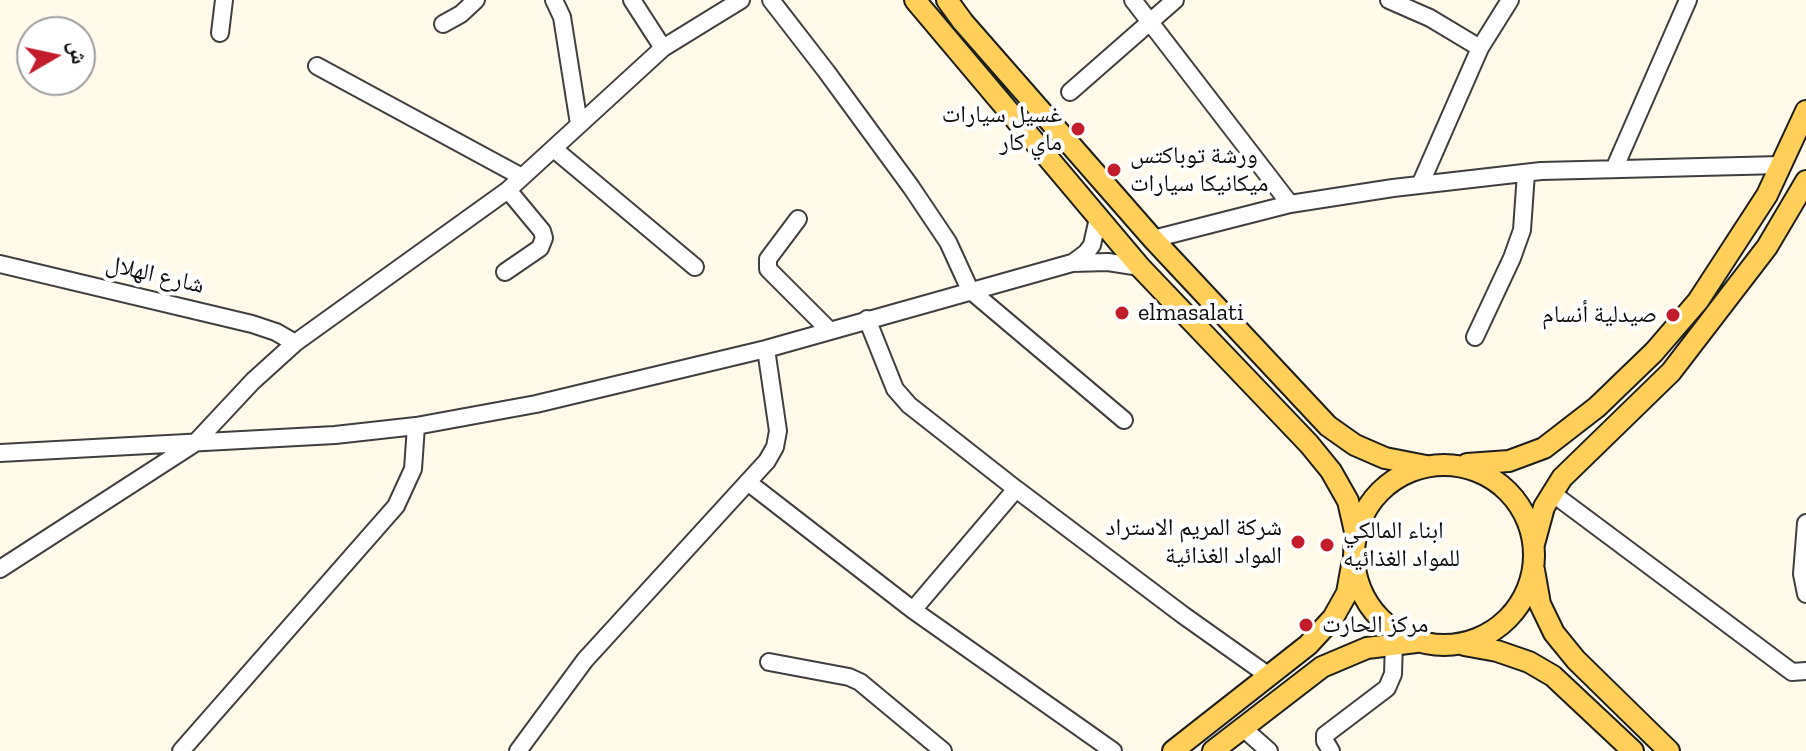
<!DOCTYPE html>
<meta charset="utf-8">
<style>
body{margin:0}
#map{position:relative;width:1806px;height:751px;overflow:hidden;background:#fffaea;font-family:"Zilla Slab","Noto Naskh Arabic",serif}
canvas{display:block}
.north{position:absolute;left:16px;top:16px;width:80px;height:80px;box-sizing:border-box;background:#fff;border:2px solid #9e9e9e;border-radius:50%;rotate:81deg;font-size:22px;font-weight:700;line-height:32px;text-align:center;color:#0c0c0c}
.north::after{content:'';display:block;margin:auto;width:28px;height:36px;background:#c31c2b;clip-path:polygon(50% 0,100% 100%,50% 72%,0 100%)}
</style>
<div id="map">
<canvas width="1806" height="751"></canvas>
<div class="north">ش</div>
</div>
<script>
const ctx = document.querySelector('canvas').getContext('2d');
ctx.lineJoin = 'round';
function shape(rows) {
  const path = new Path2D();
  for (const r of rows) {
    if (r.length === 3) {
      path.moveTo(r[0] + r[2], r[1]);
      path.arc(r[0], r[1], r[2], 0, 2 * Math.PI);
      continue;
    }
    path.moveTo(r[0], r[1]);
    for (let i = 2; i < r.length; i += 2) path.lineTo(r[i], r[i + 1]);
  }
  return path;
}
function strokePath(path, color, width, dash) {
  ctx.strokeStyle = color;
  ctx.lineWidth = width;
  ctx.lineCap = dash ? 'butt' : 'round';
  ctx.setLineDash(dash || []);
  ctx.stroke(path);
}
function write(font, color, halo, rows, align = 'center') {
  ctx.font = font + ' "Zilla Slab","Noto Naskh Arabic",serif';
  ctx.lineWidth = 8;
  ctx.setLineDash([]);
  ctx.textBaseline = 'middle';
  ctx.strokeStyle = halo;
  ctx.fillStyle = color;
  for (const [text, x, y, turn = 0] of rows) {
    ctx.save();
    ctx.translate(x, y);
    ctx.rotate((+turn || 0) * Math.PI / 180);
    ctx.textAlign = isNaN(turn) ? turn : align;
    if (halo) ctx.strokeText(text, 0, 0);
    ctx.fillText(text, 0, 0);
    ctx.restore();
  }
}
const minor = shape([
 [554,0,562,17,579,124],
 [632,0,663,48],
 [771,0,826,71,911,187,948,242,970,290,1124,420],
 [1133,0,1290,204],
 [1389,0,1430,18,1480,48],
 [443,24,461,14,476,0],
 [220,33,224,0],
 [317,66,522,177],
 [1070,92,1175,0],
 [554,149,695,267],
 [1615,167,1688,0],
 [1420,185,1480,48,1510,0],
 [798,219,768,259,768,269,829,330],
 [1153,239,1290,204,1393,188,1541,171,1781,165],
 [1074,262,1086,253,1092,245,1098,218],
 [0,264,252,324,276,332,295,343],
 [505,272,540,248,544,238,542,231,508,190],
 [867,319,895,389,909,405,1016,489,913,610],
 [1475,337,1512,258,1522,230,1526,173],
 [0,453,335,435,416,426,536,404,766,349,1072,263,1108,262,1140,267],
 [749,483,913,610,1113,751],
 [1016,489,1183,615,1269,676],
 [1552,493,1792,672,1806,671],
 [1806,523,1802,574,1806,594],
 [0,569,195,443,253,381,295,343,508,190,663,48,741,0],
 [769,662,849,677,860,682,943,751],
 [1243,728,1269,751],
 [181,751,396,506,413,469,416,426],
 [518,751,585,660,767,461,775,447,778,431,766,349],
 [1331,751,1325,741,1325,735,1387,688,1393,674,1394,643]
]);
const major = shape([
 [915,0,1140,267,1309,444,1331,471,1348,501,1356,536],
 [947,0,963,22,1153,239,1328,426,1355,445,1385,458,1426,466],
 [1467,464,1509,461,1544,448,1597,407,1654,352,1698,301,1767,195,1806,111],
 [1444,555,90],
 [1534,544,1544,507,1562,478,1671,372,1767,247,1806,181],
 [1534,570,1540,604,1554,633,1576,660,1669,751],
 [1464,645,1497,651,1529,662,1553,676,1633,751],
 [1173,751,1308,645,1333,618,1347,593,1352,565],
 [1213,751,1322,667,1367,648,1416,642]
]);
strokePath(minor, '#3f3f3f', 20);
strokePath(major, '#1d1d1d', 24);
strokePath(minor, '#fff', 16);
strokePath(major, '#ffcf5a', 20);
for (const [x, y, r, color] of [
 [1078,129,8,"#c31c2b"],
 [1114,170,8,"#c31c2b"],
 [1122,313,8,"#c31c2b"],
 [1673,315,8,"#c31c2b"],
 [1298,542,8,"#c31c2b"],
 [1327,545,8,"#c31c2b"],
 [1306,625,8,"#c31c2b"]
]) {
  const dot = new Path2D();
  dot.arc(x, y, r, 0, 2 * Math.PI);
  ctx.fillStyle = color;
  ctx.fill(dot);
  strokePath(dot, '#fff', 3);
}
write('24px', '#0c0c0c', '#fff', [
 ["غسيل سيارات",1062,115,"right"],
 ["ماي كار",1062,143,"right"],
 ["ورشة توباكتس",1130,156],
 ["ميكانيكا سيارات",1130,184],
 ["elmasalati",1138,313],
 ["صيدلية أنسام",1657,315,"right"],
 ["شركة المريم الاستراد",1282,528,"right"],
 ["المواد الغذائية",1282,556,"right"],
 ["ابناء المالكي",1343,531],
 ["للمواد الغذائيه",1343,559],
 ["مركز الحارت",1322,625]
], 'left');
write('24px', '#0c0c0c', '#fff', [
 ["شارع الهلال",155,275,13]
]);
</script>
